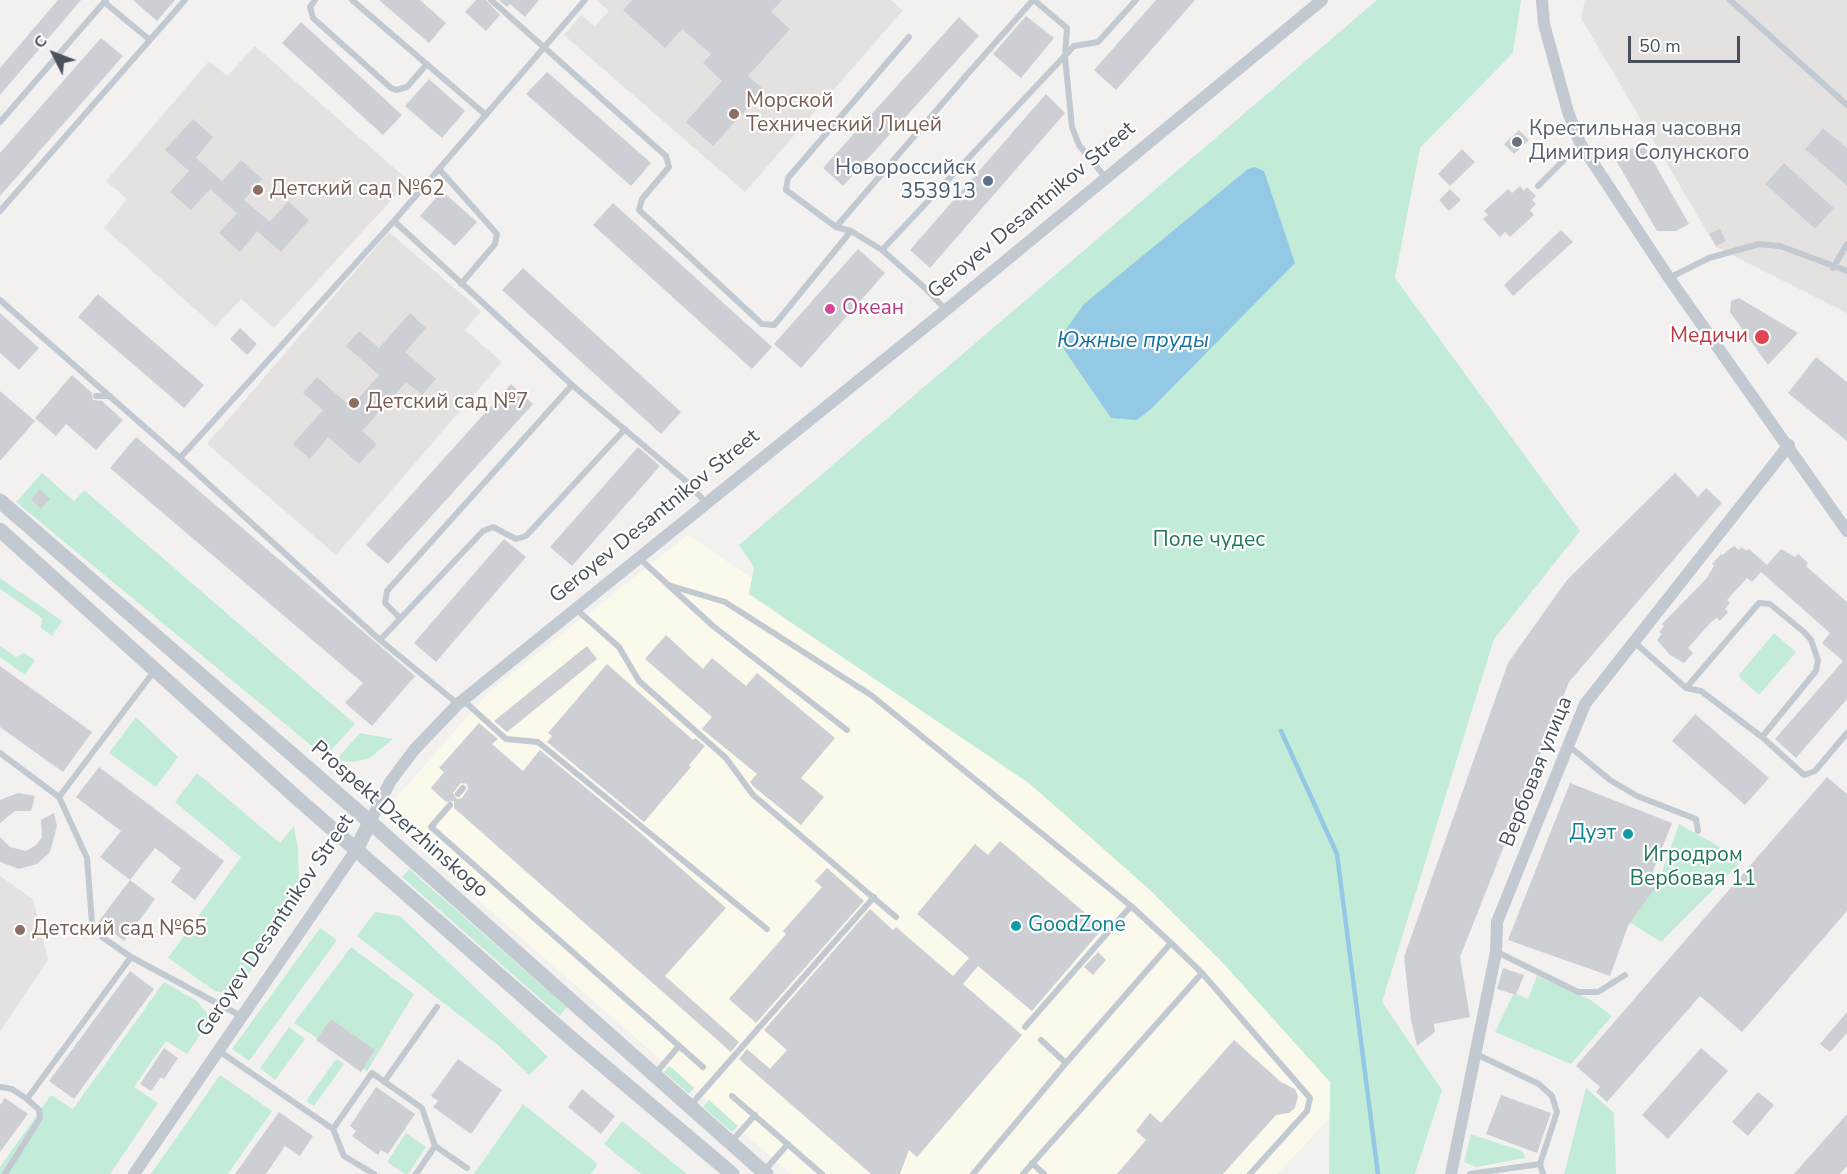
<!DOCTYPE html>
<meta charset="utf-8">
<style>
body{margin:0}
#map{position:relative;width:1847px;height:1174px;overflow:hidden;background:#f2f1f0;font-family:"Nunito Sans",sans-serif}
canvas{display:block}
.north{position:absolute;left:24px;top:24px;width:60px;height:60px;-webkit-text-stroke:4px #fff;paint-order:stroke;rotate:312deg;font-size:16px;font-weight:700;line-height:24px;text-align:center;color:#4a515c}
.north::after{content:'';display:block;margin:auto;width:21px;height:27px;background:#4a515c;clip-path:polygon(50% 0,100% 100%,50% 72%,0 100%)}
.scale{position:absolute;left:1628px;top:36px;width:112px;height:27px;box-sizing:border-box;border:3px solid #4a515c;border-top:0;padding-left:8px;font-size:18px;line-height:21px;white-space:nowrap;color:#4a515c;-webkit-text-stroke:4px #fff;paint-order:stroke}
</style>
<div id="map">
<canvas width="1847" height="1174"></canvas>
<div class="north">С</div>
<div class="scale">50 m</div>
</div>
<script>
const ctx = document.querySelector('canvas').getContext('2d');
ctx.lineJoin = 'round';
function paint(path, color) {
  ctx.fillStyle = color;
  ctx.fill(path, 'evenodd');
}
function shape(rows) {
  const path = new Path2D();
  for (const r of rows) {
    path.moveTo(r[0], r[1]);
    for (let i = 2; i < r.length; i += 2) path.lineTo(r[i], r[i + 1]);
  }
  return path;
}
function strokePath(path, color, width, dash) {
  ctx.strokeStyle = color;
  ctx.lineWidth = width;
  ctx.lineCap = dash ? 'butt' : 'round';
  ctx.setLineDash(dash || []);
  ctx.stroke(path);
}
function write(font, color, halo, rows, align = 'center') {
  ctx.font = font + ' "Nunito Sans",sans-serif';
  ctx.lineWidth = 4.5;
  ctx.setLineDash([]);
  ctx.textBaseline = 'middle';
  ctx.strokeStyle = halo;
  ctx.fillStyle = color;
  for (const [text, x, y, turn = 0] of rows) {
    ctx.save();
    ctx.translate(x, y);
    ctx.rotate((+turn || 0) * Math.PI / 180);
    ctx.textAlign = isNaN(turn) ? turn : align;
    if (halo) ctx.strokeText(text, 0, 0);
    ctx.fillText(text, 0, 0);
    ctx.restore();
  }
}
paint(shape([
 [688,535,1034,769,1357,1089,1277,1174,791,1174,381,815,490,691]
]), '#fbf9ec');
paint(shape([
 [596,0,891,0,903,10,745,192,564,35,581,15,595,26,609,11],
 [1585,0,1847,0,1847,148,1823,128,1805,149,1847,186,1847,313,1716,247,1581,18],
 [1784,163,1834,208,1815,229,1765,184],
 [255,46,409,181,274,328,241,299,215,327,104,228,127,199,106,181,209,61,227,76],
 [389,232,481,311,465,330,502,362,336,555,207,444],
 [0,876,33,899,48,960,0,1031]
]), '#e3e2e1');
paint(shape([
 [1377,0,1521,0,1513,53,1420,148,1395,278,1580,531,1494,639,1382,1002,1442,1090,1415,1174,1329,1174,1330,1082,1222,962,1150,890,1030,784,749,594,754,567,739,545],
 [42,473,74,501,84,490,355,724,325,757,16,502],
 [0,578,62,621,52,636,41,628,42,618,0,589],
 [1774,633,1796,652,1759,695,1738,676],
 [0,646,16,657,24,653,35,660,25,675,0,657],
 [136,717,178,757,156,787,109,753],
 [360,733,393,739,370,758,352,762,336,760],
 [197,773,280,843,294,826,298,849,299,886,294,907,239,988,225,993,215,991,168,958,241,857,175,802],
 [1679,824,1743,860,1661,942,1626,920,1658,883],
 [409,869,567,1007,560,1016,402,877],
 [375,912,400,916,548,1057,529,1075,498,1045,357,936],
 [320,928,337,940,249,1061,232,1049],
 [351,947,414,994,367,1071,294,1023],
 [1537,976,1591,1000,1612,1016,1571,1064,1495,1032,1514,993,1528,999],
 [164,982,197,1001,206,1012,209,1022,187,1054,166,1041,134,1087,158,1103,110,1174,0,1174,0,1167,51,1095,73,1109],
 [289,1027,305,1039,275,1080,260,1068],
 [336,1059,344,1064,314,1106,306,1101],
 [670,1066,694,1088,689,1094,664,1072],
 [220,1075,272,1111,228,1174,151,1174],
 [1586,1088,1614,1113,1616,1174,1564,1174],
 [709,1100,738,1126,732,1132,703,1107],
 [523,1104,598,1164,591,1174,474,1174],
 [622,1121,687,1174,641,1174,604,1144],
 [406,1133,426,1147,408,1174,405,1174,387,1162],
 [1471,1134,1522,1151,1526,1158,1476,1167,1464,1162]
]), '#c3ecd8');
paint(shape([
 [1255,167,1264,171,1295,263,1151,409,1137,420,1111,418,1065,351,1060,338,1084,304,1248,169]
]), '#94c9e5');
strokePath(shape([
 [1281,731,1337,854,1378,1174]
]), '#94c9e5', 4.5);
paint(shape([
 [58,0,81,0,0,95,0,68],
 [133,0,175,0,157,21],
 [379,0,420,0,446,23,429,43],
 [476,0,486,0,500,15,486,31,465,12],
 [499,0,539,0,525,17,510,4,507,7],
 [632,0,782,0,771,12,790,29,748,76,764,90,713,146,686,122,722,81,703,63,711,54,682,29,665,48,623,10],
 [1156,0,1195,0,1116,90,1094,70],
 [1026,16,1054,38,1021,78,993,54],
 [959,17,979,36,843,186,823,168],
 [301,22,402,115,383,135,282,43],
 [101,38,123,56,0,196,0,153],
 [547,72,651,163,631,186,526,94],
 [429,79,465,111,442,138,405,106],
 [1046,94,1065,113,930,268,910,250],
 [193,119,213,137,196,158,222,181,241,160,262,179,244,200,270,222,288,201,309,220,281,252,257,231,240,252,219,233,237,213,210,189,191,210,170,192,189,171,165,150],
 [1823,128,1847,148,1847,186,1805,149],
 [1519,130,1529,140,1514,154,1504,144],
 [1645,147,1689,224,1676,231,1657,231,1614,157,1629,149],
 [1462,149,1475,162,1450,186,1438,174],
 [1784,163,1834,208,1815,229,1765,184],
 [1520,186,1524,191,1527,187,1536,196,1532,200,1536,204,1530,210,1534,215,1510,237,1505,232,1500,237,1483,219,1488,215,1484,211,1508,189,1512,193],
 [1450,189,1461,200,1449,211,1439,200],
 [442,191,477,222,455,246,420,216],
 [613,203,772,347,752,369,593,225],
 [1720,229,1726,241,1716,246,1709,234],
 [1561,230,1573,242,1513,296,1504,285],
 [858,249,885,273,801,368,774,344],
 [523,268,681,412,661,434,502,290],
 [98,294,204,385,184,408,78,317],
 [1739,298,1798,333,1768,365,1730,312,1731,301],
 [0,313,39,348,19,370,0,353],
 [410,313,426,328,405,352,436,379,422,395,406,382,362,431,377,444,359,464,328,437,310,459,293,444,323,410,303,393,317,377,351,407,379,375,346,346,359,331,379,348],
 [240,328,257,344,247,355,230,339],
 [1816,357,1847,382,1847,441,1788,393],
 [72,375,92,393,93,400,102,401,123,420,96,450,66,424,56,436,35,418],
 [511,384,533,404,388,564,366,545],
 [0,391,35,421,0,461],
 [136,437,415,676,372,726,345,703,363,683,110,468],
 [638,447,660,466,572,566,550,547],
 [1675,473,1698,497,1706,488,1722,503,1569,682,1460,957,1470,1017,1434,1024,1435,1032,1417,1046,1411,1020,1404,957,1508,663,1567,580],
 [40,489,50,499,41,509,31,500],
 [504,539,526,557,436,662,414,643],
 [1734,546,1739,550,1741,547,1747,551,1749,549,1767,565,1781,549,1795,557,1798,554,1808,563,1806,566,1847,602,1847,699,1796,758,1775,739,1843,661,1822,643,1830,633,1761,572,1752,582,1747,578,1727,600,1730,603,1725,609,1728,612,1720,621,1717,618,1711,622,1688,648,1693,653,1684,663,1670,655,1657,640,1662,634,1659,632,1664,626,1662,624,1706,579,1714,566,1712,564,1721,554,1722,555],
 [666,635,703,669,712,658,746,686,757,673,835,738,801,778,824,797,801,825,753,786,750,782,757,774,702,729,712,717,645,659],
 [587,646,597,659,507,732,494,721],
 [607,664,693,740,695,738,705,746,689,765,691,767,644,822,547,742,552,736,548,733],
 [0,666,92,732,63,772,0,727],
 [1695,714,1769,778,1745,805,1672,741],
 [479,723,498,739,492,744,523,771,540,750,637,830,726,908,665,976,739,1042,731,1052,454,808,454,801,446,802,431,788,444,772,439,768],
 [461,783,467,784,468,789,462,798,457,799,453,793],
 [99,767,224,861,195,900,171,882,181,868,155,848,130,880,100,857,121,831,76,797],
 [1827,777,1847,794,1847,911,1742,1032,1700,996,1607,1102,1596,1092,1600,1087,1576,1066],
 [1570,783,1672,823,1653,871,1658,884,1628,926,1610,976,1508,940],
 [18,793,35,796,31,811,15,811,0,823,0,800],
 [54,813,57,826,50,852,37,864,19,869,0,862,0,837,10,847,26,851,36,845,42,837,41,820],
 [1000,841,1103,928,1032,1011,978,966,963,984,1022,1035,917,1157,909,1150,900,1174,871,1174,739,1059,747,1049,770,1069,787,1050,764,1030,870,909,893,930,896,927,953,976,969,958,917,914,975,844,988,855],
 [827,868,864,901,756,1023,729,999,786,934,783,931,822,887,815,881],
 [130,880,155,899,124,941,99,921],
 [1098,952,1106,960,1093,975,1084,967],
 [1503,968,1524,975,1516,995,1497,989],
 [130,971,154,989,74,1099,49,1081],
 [1847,1012,1847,1033,1830,1052,1820,1044],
 [331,1019,375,1050,361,1072,316,1040],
 [1234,1040,1281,1082,1295,1089,1298,1096,1295,1108,1289,1113,1276,1115,1223,1174,1117,1174,1146,1140,1136,1131,1150,1113,1161,1123],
 [164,1048,178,1058,164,1079,161,1077,151,1091,140,1084],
 [1701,1048,1728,1071,1668,1139,1642,1115],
 [458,1059,502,1090,471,1134,433,1107,438,1101,431,1096],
 [376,1087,415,1114,388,1154,381,1150,378,1155,352,1136,356,1131,350,1126],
 [582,1089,615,1116,601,1134,568,1107],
 [1758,1092,1774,1105,1748,1136,1732,1122],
 [1501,1095,1551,1113,1537,1153,1486,1134],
 [5,1098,28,1114,0,1152,0,1105],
 [279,1112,313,1136,300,1156,285,1146,266,1174,235,1174],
 [1847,1114,1847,1166,1840,1174,1794,1174]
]), '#cecfd4');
strokePath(shape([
 [315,0,310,7,313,18,391,88,396,90,407,87,427,64],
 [352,0,486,115],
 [491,0,666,156,669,167,642,199,639,210,762,324,774,325,780,318,851,231],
 [1034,0,1067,28,1065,57,1072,127,1079,145,1105,177],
 [1730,0,1847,105],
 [104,2,150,40],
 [909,37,788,178,786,190,836,227,851,231,882,250,925,288,946,310],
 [964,78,1033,0],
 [0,122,106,0],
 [439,169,497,234,495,244,461,284],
 [1538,186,1580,144],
 [0,211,185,0],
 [394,221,572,385,687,482,706,503],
 [836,227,966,76],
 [882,250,1074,46,1098,42,1136,0],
 [1833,268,1847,244],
 [1669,278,1709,258,1759,244,1780,246,1847,271],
 [0,300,180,458,380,640,458,704],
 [96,396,110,396],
 [180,458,394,221,585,0],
 [639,558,713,626,847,730],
 [668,585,725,602,871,695,1131,906,1171,943,1066,1063,973,1174],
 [576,609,619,647,639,681,726,758,753,795,896,917],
 [400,618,385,603,387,591,572,385],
 [380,640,483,531,493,527,516,539,526,536,625,429],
 [1633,641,1686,688,1701,691,1762,737,1816,671,1818,660,1811,640,1804,632,1770,604,1759,603,1686,688],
 [463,700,506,739,538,742,767,929],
 [1762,737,1804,775,1815,771,1847,733],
 [1569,746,1610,780,1637,796,1696,819,1698,831],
 [0,753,59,797,155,670],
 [458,794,463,788],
 [59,797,87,858,92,923,102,937,131,957,241,1016],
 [450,805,431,827,703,1067],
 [1171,943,1202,973,1310,1098,1307,1111,1250,1174],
 [1497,952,1578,992,1598,992,1625,975],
 [1025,1027,1131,906],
 [1041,1040,1066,1063],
 [219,1051,333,1129,344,1156,374,1174],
 [1476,1054,1539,1084,1552,1096,1557,1112,1540,1164,1543,1174],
 [654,1075,679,1046],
 [384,1082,437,1007],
 [0,1087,12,1089,27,1099,131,957],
 [732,1096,822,1174],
 [690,1106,874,897],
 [333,1129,372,1073,422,1108,435,1146],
 [731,1142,755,1115],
 [1032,1163,1044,1174],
 [764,1171,788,1144],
 [5,1174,40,1118,39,1110,27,1099],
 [416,1174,435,1146,467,1168],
 [1023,1174,1202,973],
 [1470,1174,1540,1164]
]), '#c2c9d1', 6);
strokePath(shape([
 [1542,0,1544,24,1568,112,1580,143,1669,278,1847,531],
 [370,822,390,782,414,750,458,704,946,310,1322,0],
 [134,1174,356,850],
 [1451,1174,1496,952,1497,922,1585,704,1789,445]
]), '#c2c9d1', 12);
strokePath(shape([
 [0,501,370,822,766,1174],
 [0,530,297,798,572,1039,732,1174],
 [356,850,370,822]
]), '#c2c9d1', 15);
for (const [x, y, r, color] of [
 [734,114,6,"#8d6e63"],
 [1517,142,6,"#6b7280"],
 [988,181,6,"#5c6f8a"],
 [258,190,6,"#8d6e63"],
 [830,309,6,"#d1479c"],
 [1762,337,8,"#e0444e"],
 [354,403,6,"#8d6e63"],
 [1628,834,6,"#0f9aa8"],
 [1016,926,6,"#0f9aa8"],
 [20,930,6,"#8d6e63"]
]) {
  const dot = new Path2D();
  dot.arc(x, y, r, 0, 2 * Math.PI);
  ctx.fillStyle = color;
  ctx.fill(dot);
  strokePath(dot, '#fff', 2);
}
write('21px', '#785e54', '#fff', [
 ["Морской",746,102],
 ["Технический Лицей",746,126],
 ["Детский сад №62",270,190],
 ["Детский сад №7",366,403],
 ["Детский сад №65",32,930]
], 'left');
write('21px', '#5b616d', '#fff', [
 ["Крестильная часовня",1529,130],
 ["Димитрия Солунского",1529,154]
], 'left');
write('21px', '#4e5e75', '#fff', [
 ["Новороссийск",976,169],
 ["353913",976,193]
], 'right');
write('21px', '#4a515c', '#fff', [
 ["Geroyev Desantnikov Street",1032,211,-40],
 ["Geroyev Desantnikov Street",655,517,-39],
 ["Вербовая улица",1537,772,-68],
 ["Prospekt Dzerzhinskogo",399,820,41],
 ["Geroyev Desantnikov Street",276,926,-56]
]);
write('21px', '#b23c85', '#fff', [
 ["Океан",842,309]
], 'left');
write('21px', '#be3a42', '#fff', [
 ["Медичи",1748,337]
], 'right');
write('21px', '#207858', '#fff', [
 ["Поле чудес",1209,541],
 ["Игродром",1693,856],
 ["Вербовая 11",1693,880]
]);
write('21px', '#0d838f', '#fff', [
 ["Дуэт",1616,834],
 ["GoodZone",1028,926,"left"]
], 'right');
write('italic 22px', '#19719f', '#fff', [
 ["Южные пруды",1133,342]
]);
</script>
